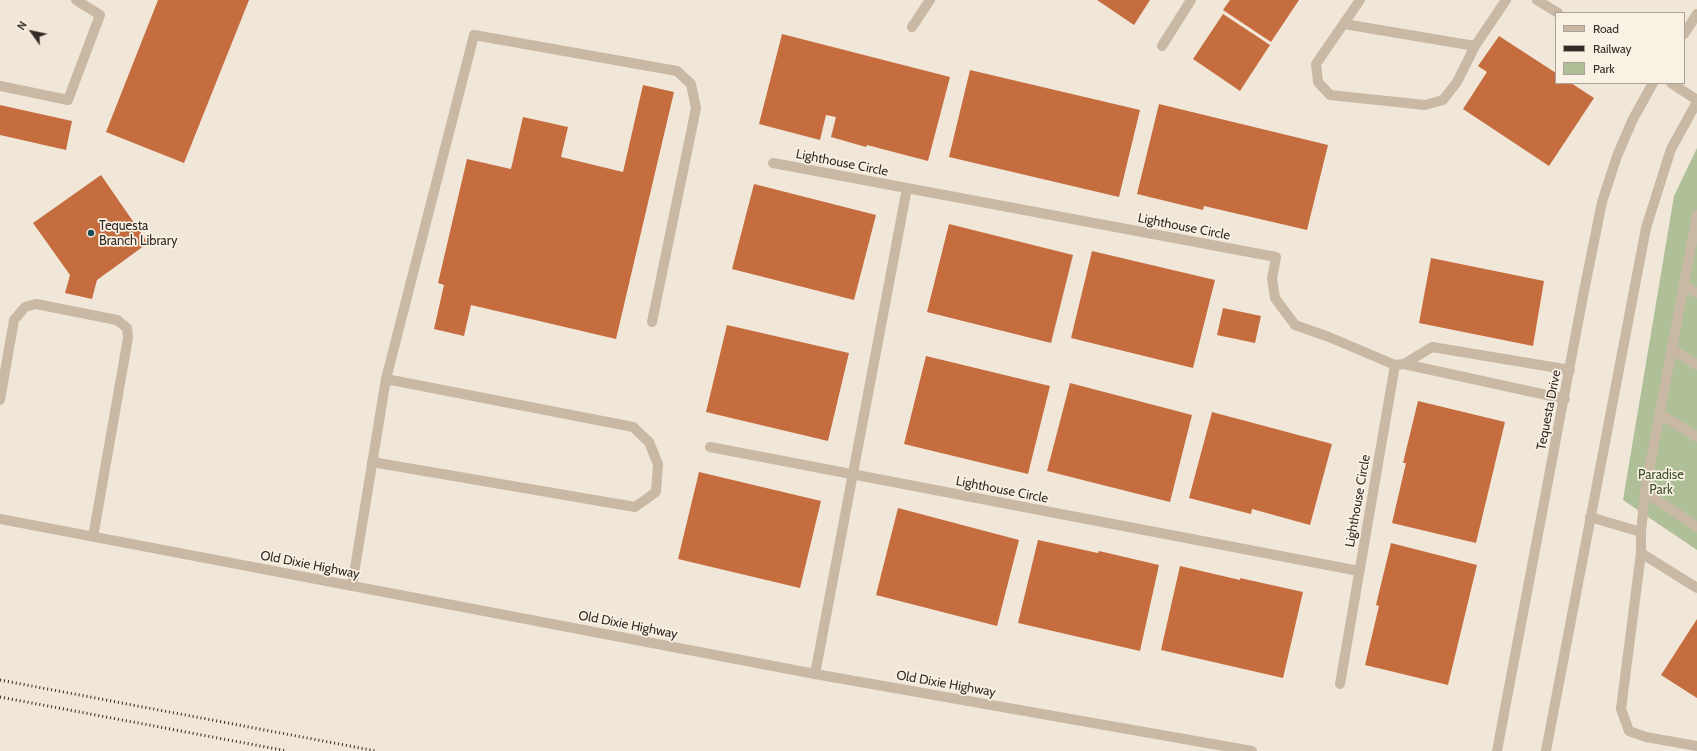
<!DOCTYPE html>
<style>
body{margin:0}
#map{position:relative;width:1697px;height:751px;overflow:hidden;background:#f1e7d8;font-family:Cabin,sans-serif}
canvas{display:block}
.legend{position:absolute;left:1555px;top:12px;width:130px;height:72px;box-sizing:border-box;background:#f9f1e4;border:1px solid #aaa298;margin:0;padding:5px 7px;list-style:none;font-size:12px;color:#342b26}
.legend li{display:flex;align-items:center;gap:8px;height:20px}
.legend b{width:20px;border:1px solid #aaa298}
.north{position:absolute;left:12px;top:12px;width:40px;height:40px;-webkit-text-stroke:3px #f9f1e4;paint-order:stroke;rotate:303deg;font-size:11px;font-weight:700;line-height:16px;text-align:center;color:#342b26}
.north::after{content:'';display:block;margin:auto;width:14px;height:18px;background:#342b26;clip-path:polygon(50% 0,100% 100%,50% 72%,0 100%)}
</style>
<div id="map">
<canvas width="1697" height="751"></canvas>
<ul class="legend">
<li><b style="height:5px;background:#c8b8a4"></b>Road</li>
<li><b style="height:5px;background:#342b26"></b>Railway</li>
<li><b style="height:11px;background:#afbf98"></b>Park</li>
</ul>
<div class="north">N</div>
</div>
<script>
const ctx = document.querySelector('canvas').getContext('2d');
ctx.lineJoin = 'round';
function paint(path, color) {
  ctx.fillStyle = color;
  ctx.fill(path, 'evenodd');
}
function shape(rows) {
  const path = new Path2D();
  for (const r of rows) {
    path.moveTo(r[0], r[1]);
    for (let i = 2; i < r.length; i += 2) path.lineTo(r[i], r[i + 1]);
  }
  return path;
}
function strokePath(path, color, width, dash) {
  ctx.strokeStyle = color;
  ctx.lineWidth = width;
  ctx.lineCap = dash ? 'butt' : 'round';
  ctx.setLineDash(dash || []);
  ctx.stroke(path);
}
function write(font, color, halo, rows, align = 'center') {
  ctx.font = font + ' Cabin,sans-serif';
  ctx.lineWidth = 3.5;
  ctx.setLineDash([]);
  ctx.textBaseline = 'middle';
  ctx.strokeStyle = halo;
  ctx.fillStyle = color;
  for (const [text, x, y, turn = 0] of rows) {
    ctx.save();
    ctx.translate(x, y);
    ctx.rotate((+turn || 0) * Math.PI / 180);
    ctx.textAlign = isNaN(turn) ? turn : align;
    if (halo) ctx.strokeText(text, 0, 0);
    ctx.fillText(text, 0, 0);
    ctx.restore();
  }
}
paint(shape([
 [1697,148,1697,550,1623,500,1674,196]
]), '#afbf98');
paint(shape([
 [158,0,249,0,184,163,106,132],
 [1097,0,1150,0,1134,25],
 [1230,0,1299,0,1271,42,1223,10],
 [1223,14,1270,45,1240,91,1193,59],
 [782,34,950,77,928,161,867,145,866,147,831,137,836,117,826,115,820,140,759,124],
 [1499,36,1556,73,1556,83,1571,83,1594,98,1549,166,1463,109,1487,72,1478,66],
 [970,70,1140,110,1119,197,949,157],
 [643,85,674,92,616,339,471,305,464,336,434,329,444,285,438,283,467,159,511,169,523,117,568,127,561,157,623,172],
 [1159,104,1328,145,1307,230,1204,206,1203,210,1137,194],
 [0,105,72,121,66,150,0,135],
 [101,175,148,243,97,280,92,299,65,293,70,275,33,223],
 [754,184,876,215,854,300,732,269],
 [949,224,1073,255,1051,343,927,312],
 [1092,251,1215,280,1193,368,1071,338],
 [1431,258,1544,281,1533,346,1419,323],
 [1223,308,1261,316,1255,343,1217,335],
 [727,325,849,353,828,441,706,412],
 [926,356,1050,386,1028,474,904,444],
 [1070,383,1192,415,1170,502,1047,471],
 [1418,401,1505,422,1476,543,1392,523,1406,463,1403,463],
 [1212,412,1332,444,1310,525,1252,509,1251,514,1189,498],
 [699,472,821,501,800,588,678,559],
 [898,508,1019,540,997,626,876,595],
 [1038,540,1098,553,1099,551,1159,565,1140,651,1018,623],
 [1391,543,1477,565,1448,685,1365,665,1379,606,1376,605],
 [1180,566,1240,580,1240,578,1303,592,1283,678,1161,650],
 [1697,619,1697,698,1661,675]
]), '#c66d40');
strokePath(shape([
 [1360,0,1316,64,1318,82,1330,95,1425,105,1443,100,1457,82,1475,46,1506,0],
 [1537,0,1558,13],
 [1344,24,1475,46],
 [912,27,930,0],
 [1684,34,1697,14],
 [1162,46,1191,0],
 [1671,83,1697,100],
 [0,86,68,100,100,15,76,0],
 [773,163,1276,257,1272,279,1275,298,1295,325,1329,337,1395,365,1404,364,1565,399],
 [1697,215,1645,492,1641,532,1641,553,1621,709,1629,731,1646,737,1697,746],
 [1684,285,1697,293],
 [1672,349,1697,365],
 [1404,364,1432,347,1570,370],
 [0,400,14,320,25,307,36,304,117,320,127,328,128,338,93,537],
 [1660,414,1697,437],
 [710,447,1359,571],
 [372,462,635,507,656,492,658,464,649,442,633,427,386,379],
 [1645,492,1697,527],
 [1590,517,1641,532],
 [0,519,815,674,1252,751],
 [1641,553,1697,588],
 [352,586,386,379,474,35,677,71,691,84,696,108,652,322],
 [815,674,907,188],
 [1340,684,1395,365],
 [1497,751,1583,296,1602,202,1617,156,1633,119,1653,83],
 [1546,751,1646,228,1671,149,1697,102]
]), '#c8b8a4', 10);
strokePath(shape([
 [0,680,376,751],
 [0,697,287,751]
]), '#342b26', 3, [1, 3]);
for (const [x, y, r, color] of [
 [91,233,4,"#1b4c55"]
]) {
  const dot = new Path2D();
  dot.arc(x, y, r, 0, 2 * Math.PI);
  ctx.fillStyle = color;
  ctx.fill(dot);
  strokePath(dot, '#f9f1e4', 1.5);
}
write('13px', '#342b26', '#f9f1e4', [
 ["Lighthouse Circle",842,163,11],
 ["Lighthouse Circle",1184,227,11],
 ["Tequesta Drive",1549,410,-79],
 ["Lighthouse Circle",1002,490,11],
 ["Lighthouse Circle",1358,501,-80],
 ["Old Dixie Highway",310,565,11],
 ["Old Dixie Highway",628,625,11],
 ["Old Dixie Highway",946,684,10]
]);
write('13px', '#342b26', '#f9f1e4', [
 ["Tequesta",99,226],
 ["Branch Library",99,241]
], 'left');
write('13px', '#3f5229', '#f9f1e4', [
 ["Paradise",1661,475],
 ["Park",1661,490]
]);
</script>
